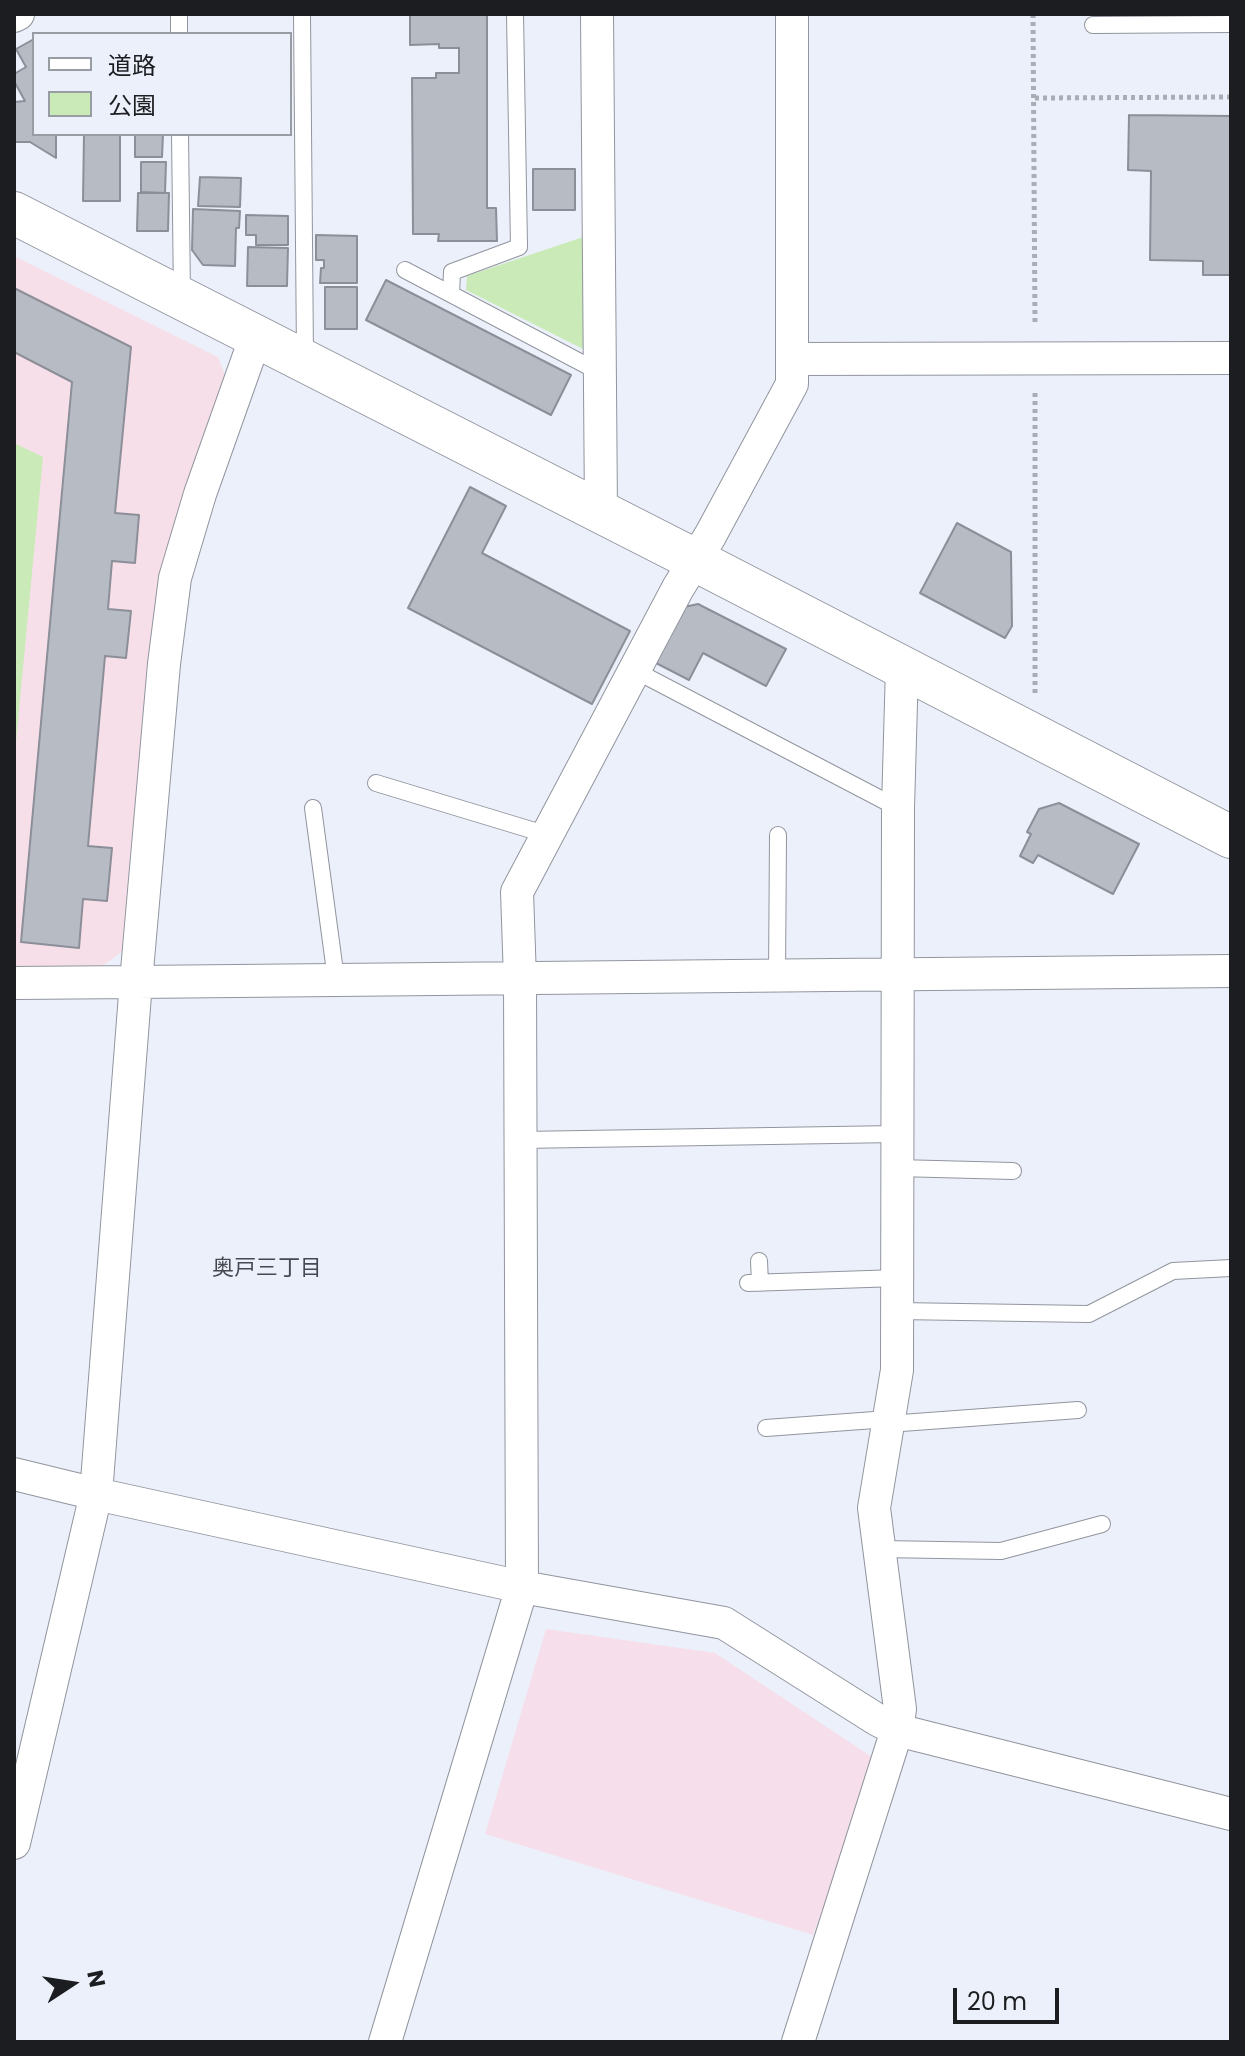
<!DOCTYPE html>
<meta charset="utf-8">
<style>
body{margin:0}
#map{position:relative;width:1245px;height:2056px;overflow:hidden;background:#ecf0fa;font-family:Poppins,"Noto Sans JP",sans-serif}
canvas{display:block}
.frame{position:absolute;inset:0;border:16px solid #1b1d20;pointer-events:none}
.legend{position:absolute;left:32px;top:32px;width:260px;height:104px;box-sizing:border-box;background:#ecf0fa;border:2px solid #989ca3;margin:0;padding:10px 14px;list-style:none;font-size:24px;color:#1b1d20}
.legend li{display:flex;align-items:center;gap:16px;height:40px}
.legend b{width:40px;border:2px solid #989ca3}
.north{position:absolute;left:32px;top:1944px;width:80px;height:80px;-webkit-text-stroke:6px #ecf0fa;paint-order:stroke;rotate:78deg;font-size:22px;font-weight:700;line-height:32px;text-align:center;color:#1b1d20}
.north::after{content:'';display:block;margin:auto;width:28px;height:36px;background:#1b1d20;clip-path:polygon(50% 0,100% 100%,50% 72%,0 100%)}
.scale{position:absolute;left:953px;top:1988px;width:106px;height:36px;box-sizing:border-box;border:4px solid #1b1d20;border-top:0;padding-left:10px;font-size:24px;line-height:28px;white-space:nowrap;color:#1b1d20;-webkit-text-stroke:6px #ecf0fa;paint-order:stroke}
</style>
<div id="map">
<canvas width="1245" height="2056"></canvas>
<div class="frame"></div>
<ul class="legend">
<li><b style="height:10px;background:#fff"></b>道路</li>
<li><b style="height:22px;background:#caebb7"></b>公園</li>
</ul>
<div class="north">N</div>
<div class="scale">20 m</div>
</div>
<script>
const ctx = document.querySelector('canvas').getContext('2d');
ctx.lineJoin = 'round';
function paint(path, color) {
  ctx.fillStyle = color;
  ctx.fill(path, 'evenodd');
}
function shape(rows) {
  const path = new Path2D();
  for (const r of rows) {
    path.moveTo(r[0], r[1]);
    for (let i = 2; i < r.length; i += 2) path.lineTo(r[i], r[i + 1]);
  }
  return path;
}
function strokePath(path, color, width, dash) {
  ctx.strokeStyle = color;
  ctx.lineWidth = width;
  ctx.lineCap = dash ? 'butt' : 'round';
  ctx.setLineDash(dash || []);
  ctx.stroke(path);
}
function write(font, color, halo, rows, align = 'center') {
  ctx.font = font + ' Poppins,"Noto Sans JP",sans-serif';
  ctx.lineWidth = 8;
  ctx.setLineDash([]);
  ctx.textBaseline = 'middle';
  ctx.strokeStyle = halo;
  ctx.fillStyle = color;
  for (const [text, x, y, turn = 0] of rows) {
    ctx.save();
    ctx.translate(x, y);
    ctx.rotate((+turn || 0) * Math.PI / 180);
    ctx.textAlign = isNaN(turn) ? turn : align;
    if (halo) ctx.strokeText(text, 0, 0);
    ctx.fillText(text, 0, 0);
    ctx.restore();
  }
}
paint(shape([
 [546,1629,715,1653,878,1761,813,1935,485,1834]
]), '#f6dfeb');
paint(shape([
 [14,256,218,357,226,377,164,570,122,952,98,969,14,968]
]), '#f7dfea');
paint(shape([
 [583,237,583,349,466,290,467,276],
 [14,443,43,457,14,763]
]), '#caebb7');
const building = shape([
 [410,14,487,14,487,208,496,208,497,241,438,241,439,234,413,234,412,78,436,78,436,73,459,73,459,48,439,48,439,44,410,45,410,14],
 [34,39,34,134,56,134,56,158,30,142,14,142,14,102,25,101,14,81,14,74,26,67,16,49,34,39],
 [1129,115,1231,116,1231,275,1203,275,1203,261,1150,260,1151,171,1128,170,1129,115],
 [84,134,120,134,120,201,83,201,84,134],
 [135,134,163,134,162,157,135,157,135,134],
 [141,162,166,162,165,193,141,192,141,162],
 [533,169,575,169,575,210,533,210,533,169],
 [200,177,241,178,240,207,198,206,200,177],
 [138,193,169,193,168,231,137,231,138,193],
 [193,209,240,211,239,228,236,228,235,266,203,265,192,250,193,209],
 [246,215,288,216,288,245,256,245,256,235,246,235,246,215],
 [316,235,357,236,357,283,320,283,321,268,324,268,324,260,316,260,316,235],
 [248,247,288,248,287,286,247,286,248,247],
 [386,280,571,375,551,415,366,320,386,280],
 [325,287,357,287,357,329,325,329,325,287],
 [14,288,131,347,115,513,139,515,135,563,112,561,108,609,131,611,126,658,105,656,88,846,112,848,107,901,83,899,79,948,21,942,72,382,14,352,14,288],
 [470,487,506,506,482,553,630,631,592,704,408,608,470,487],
 [957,523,1011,552,1012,626,1005,638,920,593,957,523],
 [698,604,786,649,766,686,703,653,689,680,656,663,684,607,698,604],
 [1059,803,1139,844,1113,894,1038,855,1033,863,1020,856,1031,834,1027,832,1039,809,1059,803]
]);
paint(building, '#b7bbc4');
strokePath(building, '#8c8f98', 2);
const service = shape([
 [179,14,179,34],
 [302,14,305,356],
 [1093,25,1231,24],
 [180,134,182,296],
 [405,270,599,372],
 [451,294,452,272,519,247,515,14],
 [634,670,898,808],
 [376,783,548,835],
 [313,808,336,979],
 [777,976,778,835],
 [520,1140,897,1134],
 [897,1168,1013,1171],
 [759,1261,760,1283],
 [748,1283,898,1278],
 [898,1311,1089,1314,1173,1271,1231,1268],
 [888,1424,1078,1410],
 [766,1428,888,1419],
 [880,1549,1001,1551,1102,1524]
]);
const minor = shape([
 [597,14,601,512],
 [14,16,18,14],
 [793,359,1231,358],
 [1231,971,136,982,96,1494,522,1587,724,1623,876,1719,897,1730,1231,1814],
 [14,983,136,982,164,664,175,578,200,494,256,336],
 [14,1474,96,1494,14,1843],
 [385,2042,522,1587,520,979,517,892,678,588,710,536,792,384,792,14],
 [798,2042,897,1730,900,1709,874,1508,897,1370,898,808,902,667]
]);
const tertiary = shape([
 [14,213,695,560,1231,837]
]);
strokePath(service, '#91959e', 18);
strokePath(minor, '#91959e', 34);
strokePath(tertiary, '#91959e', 44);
strokePath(shape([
 [1033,14,1035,325],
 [1035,98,1231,97],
 [1035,693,1035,391]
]), '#aaadb5', 5, [4, 4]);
strokePath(service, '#fff', 16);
strokePath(minor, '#fff', 32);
strokePath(tertiary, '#fff', 42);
write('22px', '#464951', '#ecf0fa', [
 ["奥戸三丁目",267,1269]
]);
</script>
